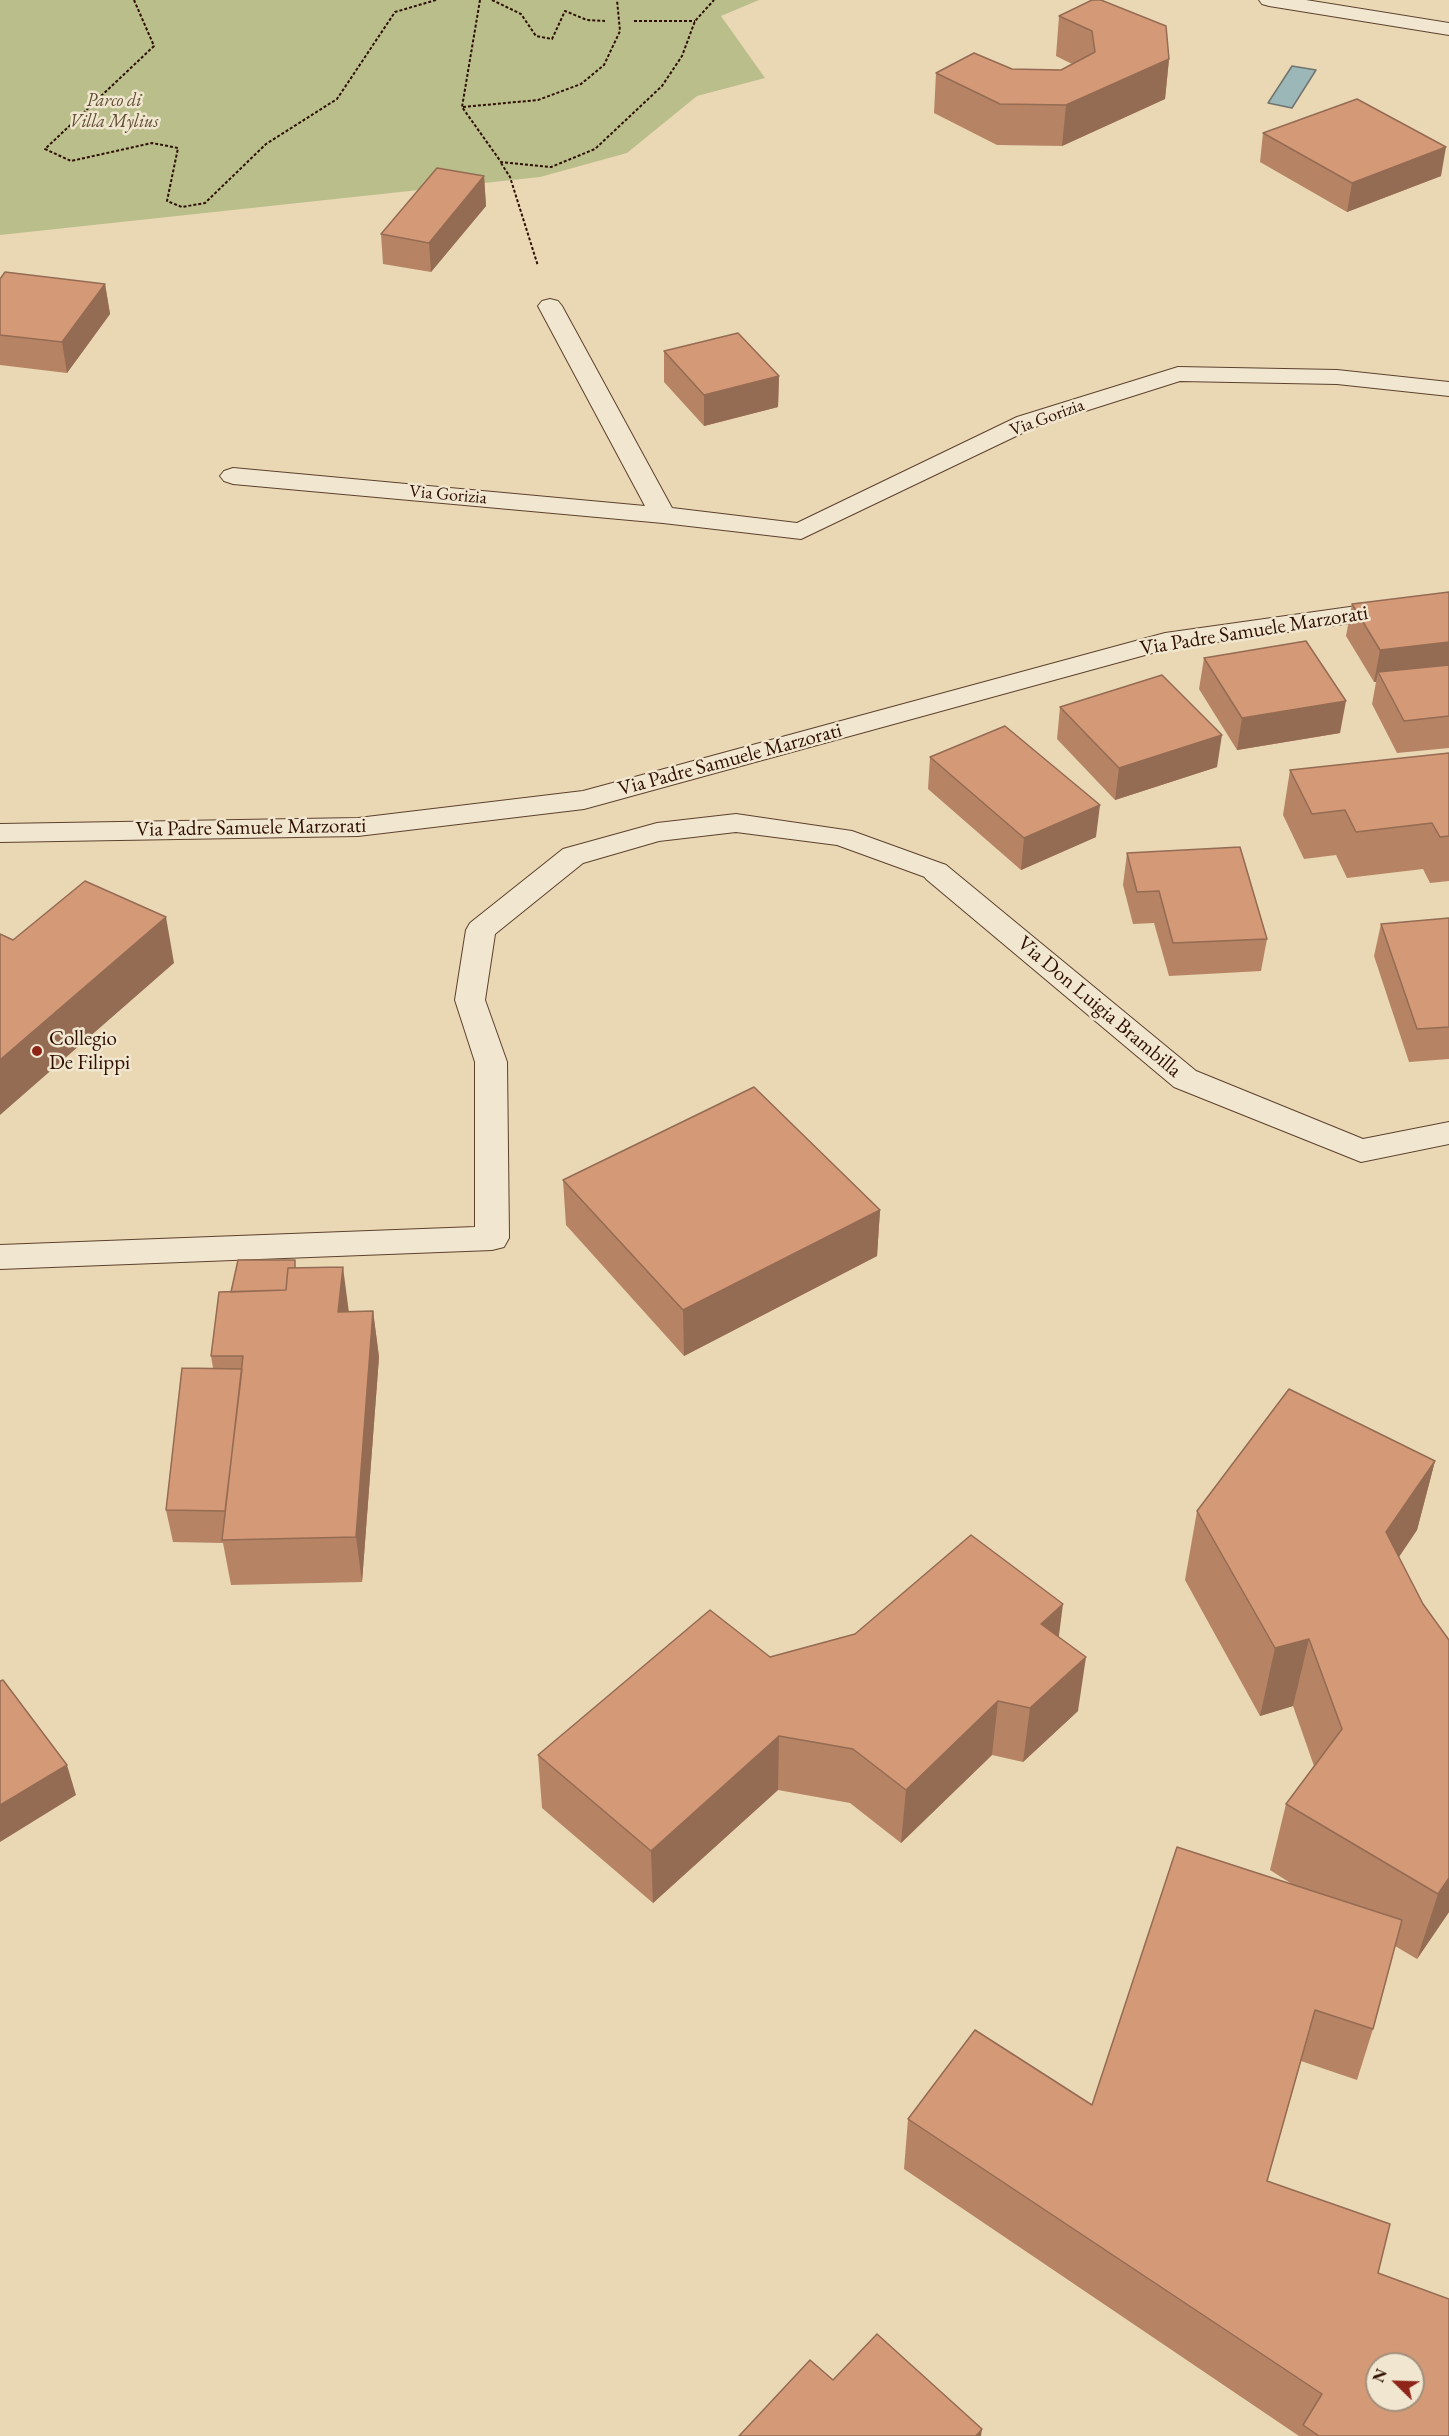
<!DOCTYPE html>
<style>
body{margin:0}
#map{position:relative;width:1449px;height:2436px;overflow:hidden;background:#ead8b5;font-family:"EB Garamond",serif}
canvas{display:block}
.north{position:absolute;left:1365px;top:2352px;width:60px;height:60px;box-sizing:border-box;background:#f1e6cf;border:2px solid #a3907c;border-radius:50%;rotate:293deg;font-size:16px;font-weight:700;line-height:24px;text-align:center;color:#2e0f00}
.north::after{content:'';display:block;margin:auto;width:21px;height:27px;background:#8f2418;clip-path:polygon(50% 0,100% 100%,50% 72%,0 100%)}
</style>
<div id="map">
<canvas width="1449" height="2436"></canvas>
<div class="north">N</div>
</div>
<script>
const ctx = document.querySelector('canvas').getContext('2d');
ctx.lineJoin = 'round';
function paint(path, color) {
  ctx.fillStyle = color;
  ctx.fill(path, 'evenodd');
}
function shape(rows) {
  const path = new Path2D();
  for (const r of rows) {
    path.moveTo(r[0], r[1]);
    for (let i = 2; i < r.length; i += 2) path.lineTo(r[i], r[i + 1]);
  }
  return path;
}
function strokePath(path, color, width, dash) {
  ctx.strokeStyle = color;
  ctx.lineWidth = width;
  ctx.lineCap = dash ? 'butt' : 'round';
  ctx.setLineDash(dash || []);
  ctx.stroke(path);
}
function write(font, color, halo, rows, align = 'center') {
  ctx.font = font + ' "EB Garamond",serif';
  ctx.lineWidth = 5;
  ctx.setLineDash([]);
  ctx.textBaseline = 'middle';
  ctx.strokeStyle = halo;
  ctx.fillStyle = color;
  for (const [text, x, y, turn = 0] of rows) {
    ctx.save();
    ctx.translate(x, y);
    ctx.rotate((+turn || 0) * Math.PI / 180);
    ctx.textAlign = isNaN(turn) ? turn : align;
    if (halo) ctx.strokeText(text, 0, 0);
    ctx.fillText(text, 0, 0);
    ctx.restore();
  }
}
paint(shape([
 [0,0,759,0,721,16,765,78,697,96,627,153,540,177,0,235]
]), '#babe8b');
const water = shape([
 [1292,66,1316,70,1292,108,1268,103,1292,66]
]);
paint(water, '#9cb7b8');
strokePath(water, '#70746e', 1.5);
const service = shape([
 [1259,0,1306,0,1449,23,1449,35,1269,6,1262,4,1259,0],
 [736,814,852,831,946,865,951,872,946,879,936,881,837,845,736,832,659,841,583,863,495,934,485,1000,507,1062,509,1238,504,1247,492,1250,0,1269,0,1245,475,1227,475,1062,455,1000,466,930,470,923,563,849,657,823,736,814]
]);
const minor = shape([
 [550,299,558,301,562,306,672,508,797,523,1017,417,1178,367,1337,370,1449,382,1449,396,1337,384,1180,381,1035,427,801,539,663,523,233,484,224,481,220,476,224,471,233,468,645,506,538,306,542,301,550,299],
 [1449,593,1449,609,1167,649,584,809,358,836,0,842,0,824,358,818,583,791,1165,633,1449,593],
 [936,863,946,865,1196,1071,1363,1139,1449,1122,1449,1144,1361,1162,1174,1087,926,879,921,872,926,865,936,863]
]);
strokePath(service, '#5d412d', 2);
strokePath(minor, '#5d412d', 2);
strokePath(shape([
 [134,0,154,46,45,149,71,161,152,143,178,148,167,201,182,207,205,203,266,144,337,99,395,12,436,0],
 [480,0,462,107,501,162,551,167,595,149,662,86,682,56,695,21,714,0],
 [492,0,521,14,536,36,552,39,565,11,587,20,605,21],
 [634,21,695,21],
 [463,107,538,100,581,84,604,65,620,31,617,0],
 [501,163,510,177,538,266]
]), '#2e0f00', 2, [3, 2]);
paint(service, '#f1e6cf');
paint(minor, '#f1e6cf');
paint(shape([
 [1059,16,1169,59,1165,99,1062,146,997,145,934,113,936,73,1012,69,1061,70,1072,64,1056,56],
 [1263,133,1441,176,1347,212,1260,162],
 [484,176,486,206,431,272,383,264,381,234],
 [0,279,105,284,110,314,67,373,0,365],
 [664,351,779,376,778,407,704,426,664,382],
 [1449,592,1449,748,1397,753,1372,704,1376,682,1374,682,1346,636,1352,604],
 [1204,658,1340,733,1237,750,1199,689],
 [1060,707,1217,767,1115,800,1057,739],
 [1449,753,1449,881,1430,883,1423,869,1347,878,1336,855,1304,859,1283,815,1290,770],
 [930,757,1096,837,1021,870,928,789],
 [1127,853,1267,939,1261,971,1169,976,1154,923,1133,924,1123,885],
 [1449,918,1449,1059,1409,1062,1374,956,1381,924],
 [563,1180,880,1210,877,1256,684,1356,566,1225],
 [297,1268,349,1311,373,1311,379,1357,362,1582,231,1585,223,1543,173,1542,166,1510,213,1368,211,1356,231,1292],
 [1435,1461,1417,1530,1399,1557,1423,1604,1449,1640,1449,1912,1417,1959,1395,1946,1373,2029,1357,2080,1301,2061,1267,2181,1378,2273,1449,2436,1299,2436,904,2169,908,2119,1092,2105,1295,1886,1270,1870,1286,1804,1314,1766,1293,1706,1260,1716,1185,1580,1197,1511],
 [1059,1637,1078,1711,1023,1762,992,1755,901,1843,850,1803,778,1790,653,1903,542,1808,538,1755]
]), '#b68465');
paint(shape([
 [1169,59,1165,99,1062,146,1066,105],
 [1446,147,1441,176,1347,212,1352,183],
 [484,176,486,206,431,272,429,243],
 [105,284,110,314,67,373,62,342],
 [779,376,778,407,704,426,704,395],
 [1449,642,1449,673,1378,672,1376,682,1374,682,1380,650],
 [1346,701,1340,733,1237,750,1242,718],
 [1222,735,1217,767,1115,800,1119,768],
 [1100,805,1096,837,1021,870,1024,838],
 [166,917,174,963,0,1115,0,1060],
 [880,1210,877,1256,684,1356,683,1310],
 [343,1267,349,1313,338,1312],
 [373,1311,379,1357,362,1582,356,1537],
 [1435,1461,1417,1530,1369,1601,1386,1532],
 [1063,1604,1056,1659,1041,1624],
 [1309,1639,1293,1706,1260,1716,1275,1648],
 [1086,1657,1078,1711,1023,1762,1030,1708],
 [998,1701,992,1755,901,1843,906,1790],
 [779,1736,778,1790,653,1903,651,1851],
 [67,1765,76,1795,0,1842,0,1805],
 [1449,1878,1449,1912,1417,1959,1438,1894],
 [982,2429,981,2436,976,2436]
]), '#946b53');
const building = shape([
 [1092,0,1101,0,1166,26,1169,59,1066,105,1000,104,936,73,974,53,1012,69,1061,70,1095,52,1092,31,1059,16,1092,0],
 [1357,99,1446,147,1352,183,1263,133,1357,99],
 [437,168,484,176,429,243,381,234,437,168],
 [5,272,105,284,62,342,0,335,0,279,5,272],
 [738,333,779,376,704,395,664,351,738,333],
 [1449,592,1449,642,1380,650,1352,604,1449,592],
 [1306,641,1346,701,1242,718,1204,658,1306,641],
 [1449,665,1449,716,1404,721,1378,672,1449,665],
 [1162,675,1222,735,1119,768,1060,707,1162,675],
 [1005,726,1100,805,1024,838,930,757,1005,726],
 [1449,753,1449,836,1440,837,1432,823,1356,832,1345,810,1312,814,1290,770,1449,753],
 [1240,847,1267,939,1173,943,1159,891,1137,892,1127,853,1240,847],
 [85,881,166,917,0,1060,0,934,13,940,85,881],
 [1449,918,1449,1027,1417,1029,1381,924,1449,918],
 [754,1087,880,1210,683,1310,563,1180,754,1087],
 [238,1260,295,1260,295,1268,288,1268,286,1290,231,1292,238,1260],
 [343,1267,338,1312,373,1311,356,1537,222,1540,243,1356,211,1356,219,1292,286,1290,288,1268,343,1267],
 [182,1368,242,1369,225,1511,166,1510,182,1368],
 [1289,1389,1435,1461,1386,1532,1423,1604,1449,1640,1449,1878,1438,1894,1286,1804,1342,1729,1309,1639,1275,1648,1197,1511,1289,1389],
 [971,1535,1063,1604,1041,1624,1086,1657,1030,1708,998,1701,906,1790,853,1749,779,1736,651,1851,538,1755,710,1610,770,1657,855,1634,971,1535],
 [3,1680,67,1765,0,1805,0,1681,3,1680],
 [1177,1847,1402,1920,1373,2029,1315,2010,1267,2181,1390,2224,1378,2273,1449,2299,1449,2436,1319,2436,1303,2425,1322,2394,908,2119,975,2030,1092,2105,1177,1847],
 [1377,2364,1413,2364,1413,2400,1377,2400,1377,2364],
 [877,2334,982,2429,976,2436,739,2436,810,2360,833,2380,877,2334]
]);
paint(building, '#d49976');
strokePath(building, '#946b53', 1.5);
for (const [x, y, r, color] of [
 [37,1051,6,"#8f2418"]
]) {
  const dot = new Path2D();
  dot.arc(x, y, r, 0, 2 * Math.PI);
  ctx.fillStyle = color;
  ctx.fill(dot);
  strokePath(dot, '#f1e6cf', 2);
}
write('italic 18px', '#5f4c31', '#f1e6cf', [
 ["Parco di",114,101],
 ["Villa Mylius",114,122]
]);
write('18px', '#2e0f00', '#f1e6cf', [
 ["Via Gorizia",1047,418,-20],
 ["Via Gorizia",448,495,5]
]);
write('21px', '#2e0f00', '#f1e6cf', [
 ["Via Padre Samuele Marzorati",1254,631,-9],
 ["Via Padre Samuele Marzorati",730,760,-15],
 ["Via Padre Samuele Marzorati",251,828,-1],
 ["Via Don Luigia Brambilla",1099,1007,40]
]);
write('21px', '#2e0f00', '#f1e6cf', [
 ["Collegio",49,1039],
 ["De Filippi",49,1063]
], 'left');
</script>
